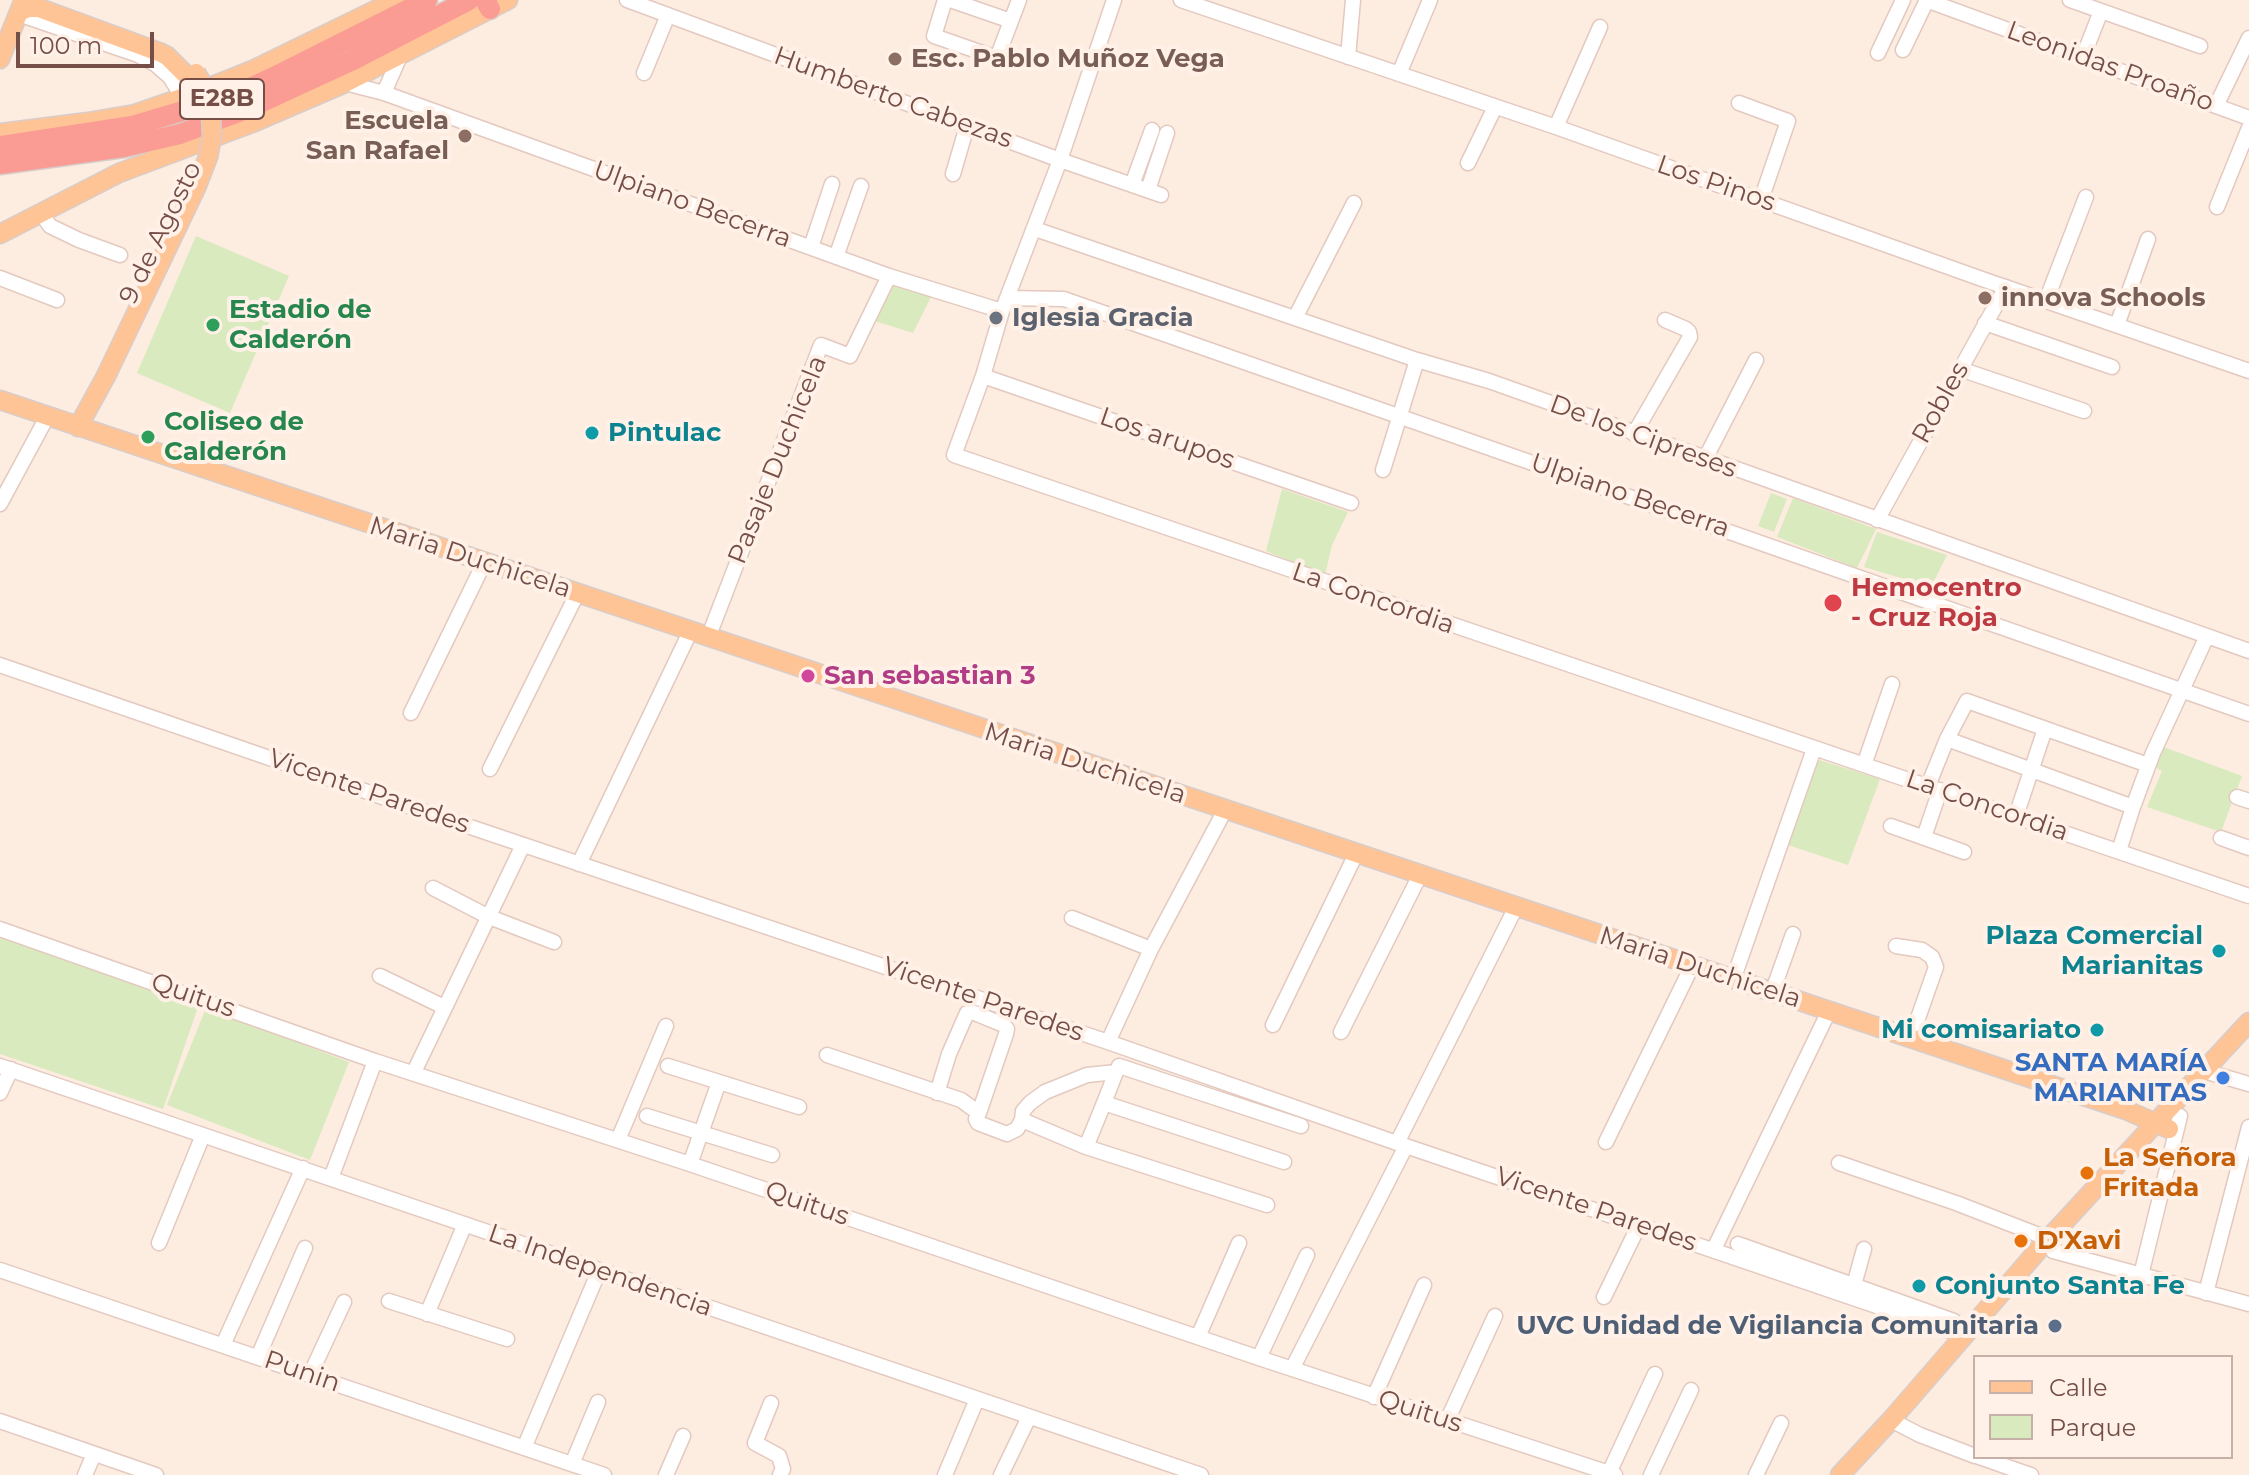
<!DOCTYPE html>
<meta charset="utf-8">
<style>
body{margin:0}
#map{position:relative;width:2249px;height:1475px;overflow:hidden;background:#fdece0;font-family:Montserrat,sans-serif}
canvas{display:block}
.legend{position:absolute;left:1973px;top:1355px;width:260px;height:104px;box-sizing:border-box;background:#fff1e7;border:2px solid #c7b0a7;margin:0;padding:10px 14px;list-style:none;font-size:24px;color:#744e47}
.legend li{display:flex;align-items:center;gap:16px;height:40px}
.legend b{width:40px;border:2px solid #c7b0a7}
.scale{position:absolute;left:16px;top:32px;width:138px;height:36px;box-sizing:border-box;border:4px solid #744e47;border-top:0;padding-left:10px;font-size:24px;line-height:28px;white-space:nowrap;color:#744e47;-webkit-text-stroke:6px #fff1e7;paint-order:stroke}
</style>
<div id="map">
<canvas width="2249" height="1475"></canvas>
<ul class="legend">
<li><b style="height:10px;background:#fec496"></b>Calle</li>
<li><b style="height:22px;background:#d9eabe"></b>Parque</li>
</ul>
<div class="scale">100 m</div>
</div>
<script>
const ctx = document.querySelector('canvas').getContext('2d');
ctx.lineJoin = 'round';
function paint(path, color) {
  ctx.fillStyle = color;
  ctx.fill(path, 'evenodd');
}
function shape(rows) {
  const path = new Path2D();
  for (const r of rows) {
    path.moveTo(r[0], r[1]);
    for (let i = 2; i < r.length; i += 2) path.lineTo(r[i], r[i + 1]);
  }
  return path;
}
function strokePath(path, color, width, dash) {
  ctx.strokeStyle = color;
  ctx.lineWidth = width;
  ctx.lineCap = dash ? 'butt' : 'round';
  ctx.setLineDash(dash || []);
  ctx.stroke(path);
}
function write(font, color, halo, rows, align = 'center') {
  ctx.font = font + ' Montserrat,sans-serif';
  ctx.lineWidth = 8;
  ctx.setLineDash([]);
  ctx.textBaseline = 'middle';
  ctx.strokeStyle = halo;
  ctx.fillStyle = color;
  for (const [text, x, y, turn = 0] of rows) {
    ctx.save();
    ctx.translate(x, y);
    ctx.rotate((+turn || 0) * Math.PI / 180);
    ctx.textAlign = isNaN(turn) ? turn : align;
    if (halo) ctx.strokeText(text, 0, 0);
    ctx.fillText(text, 0, 0);
    ctx.restore();
  }
}
paint(shape([
 [196,236,289,276,230,413,137,373],
 [891,277,934,291,913,333,875,321],
 [1282,489,1348,512,1332,545,1325,575,1266,551],
 [1771,493,1787,499,1774,532,1758,526],
 [1793,498,1876,529,1857,568,1777,537],
 [1877,532,1947,555,1931,587,1864,567],
 [2161,746,2242,776,2221,832,2147,807,2162,771,2153,766],
 [1816,759,1880,779,1848,865,1788,845],
 [0,937,198,1007,163,1109,0,1054],
 [206,1008,349,1062,310,1160,167,1105]
]), '#d9eabe');
const minor = shape([
 [627,0,1060,160,1161,195],
 [945,0,934,36,997,58,1019,0],
 [950,0,1011,21],
 [1114,0,1060,160,1002,311,983,376,954,455,2249,896],
 [1181,0,1556,127,1982,279,2249,371],
 [1926,0,2249,118],
 [2070,0,2200,46],
 [18,14,138,55,155,64,170,77,183,98],
 [1903,50,1927,0],
 [1878,53,1903,0],
 [1348,57,1353,0],
 [2083,57,2101,11],
 [644,73,668,15],
 [1399,74,1430,0],
 [345,83,384,93,889,276,1002,311],
 [384,93,400,56],
 [1739,103,1788,121,1761,200],
 [2216,106,2249,38],
 [1556,127,1600,27],
 [1468,163,1495,107],
 [953,174,967,126],
 [1132,185,1152,130],
 [1148,190,1167,133],
 [2217,207,2249,128],
 [41,213,50,226,79,240,120,255],
 [1035,229,1417,360,1489,381,2249,651],
 [811,247,832,184],
 [836,257,861,186],
 [0,278,57,300],
 [1007,298,1064,299,2249,714],
 [2046,301,2086,197],
 [1295,318,1354,203],
 [1985,323,2112,367],
 [2117,325,2148,239],
 [1960,369,2084,411],
 [983,376,1351,503],
 [1634,434,1690,337,1689,332,1686,329,1665,320],
 [1705,459,1756,360],
 [1383,470,1417,360],
 [0,504,47,417],
 [1877,520,2006,287],
 [708,638,821,345,850,356,889,276],
 [0,665,417,809,1108,1042,1397,1143,1965,1336],
 [411,713,484,563],
 [1947,739,2133,807],
 [1864,765,1892,684],
 [490,769,577,594],
 [1928,786,1947,739,1967,701,2148,765],
 [2237,797,2249,801],
 [2016,816,2045,729],
 [1891,826,1964,852],
 [1924,837,1940,790],
 [2221,838,2249,848],
 [2119,851,2133,807,2153,753,2207,636],
 [579,864,690,632],
 [433,888,487,916,554,942],
 [1072,918,1151,949],
 [0,929,375,1061,690,1164,1259,1358,1615,1475],
 [1896,946,1922,950,1932,957,1936,967,1911,1038],
 [380,976,444,1007],
 [1733,980,1814,749],
 [1772,993,1793,934],
 [1273,1025,1356,854],
 [1341,1032,1420,875],
 [1108,1042,1151,949,1225,810],
 [827,1055,961,1100,979,1113,976,1119,978,1123,1007,1134,1017,1129,1022,1120,1086,1147,1104,1103,1284,1162],
 [0,1066,1201,1475],
 [668,1066,799,1107],
 [1119,1066,1301,1126],
 [2204,1071,2249,1084],
 [414,1072,523,845],
 [0,1093,11,1069],
 [937,1093,949,1054,967,1013,972,1012,1004,1025,1007,1029,1006,1034,979,1113],
 [647,1116,772,1155],
 [1022,1120,1023,1111,1030,1103,1045,1092,1087,1075,1116,1072,1104,1103],
 [618,1140,666,1026],
 [1606,1142,1692,966],
 [1397,1143,1516,907],
 [1086,1147,1267,1205],
 [1839,1163,1956,1203,2049,1239],
 [690,1164,719,1082],
 [331,1178,375,1061],
 [159,1243,203,1135],
 [1738,1244,1954,1321,1957,1326,1956,1332],
 [1714,1249,1829,1011],
 [2053,1251,2249,1304],
 [0,1270,604,1475],
 [2141,1275,2180,1116],
 [1854,1285,1864,1249],
 [2206,1293,2249,1127],
 [1604,1297,1639,1225],
 [389,1301,507,1339],
 [427,1314,465,1224],
 [1198,1337,1239,1243],
 [223,1345,303,1168],
 [258,1357,305,1248],
 [1259,1358,1307,1255],
 [1292,1369,1406,1146],
 [310,1375,344,1302],
 [1374,1397,1424,1285],
 [771,1403,755,1443,779,1456,783,1469,780,1475],
 [1891,1420,1920,1435,1975,1456],
 [0,1421,156,1475],
 [1447,1421,1495,1316],
 [524,1448,599,1271],
 [1979,1457,2031,1475],
 [572,1464,598,1402],
 [1609,1473,1655,1374],
 [85,1475,94,1454],
 [666,1475,683,1436],
 [945,1475,977,1399],
 [1001,1475,1029,1417],
 [1651,1475,1691,1390],
 [1756,1475,1781,1423]
]);
const major = shape([
 [19,12,28,8,39,8,159,52,167,56,186,75],
 [0,59,23,2],
 [0,133,88,122,135,114,190,95,255,69,396,0],
 [0,234,119,173,252,123,345,83,508,0],
 [0,400,2126,1110,2169,1129],
 [78,427,106,376,196,188,208,157],
 [1840,1475,1891,1420,2040,1248,2249,1022]
]);
const highway = shape([
 [485,0,490,9],
 [0,146,132,126,206,104,239,93,282,73,427,0],
 [0,164,124,147,180,134,247,109,351,61,469,0]
]);
strokePath(minor, '#e3c9bf', 17);
strokePath(major, '#d8cdcb', 21);
strokePath(highway, '#d8cdcb', 23);
strokePath(minor, '#fff', 14);
strokePath(major, '#fec496', 18);
strokePath(highway, '#fa9c94', 20);
const majorBridge = shape([
 [196,73,202,83,211,117,212,137,208,157]
]);
strokePath(majorBridge, '#d8cdcb', 21, []);
strokePath(majorBridge, '#fec496', 18);
for (const [x, y, r, color] of [
 [895,59,8,"#8d6e63"],
 [465,136,8,"#8d6e63"],
 [1985,298,8,"#8d6e63"],
 [996,318,8,"#6b7280"],
 [213,325,8,"#2e9e5b"],
 [592,433,8,"#0f9aa8"],
 [148,437,8,"#2e9e5b"],
 [1833,603,10,"#e0444e"],
 [808,676,8,"#d1479c"],
 [2219,951,8,"#0f9aa8"],
 [2097,1030,8,"#0f9aa8"],
 [2223,1078,8,"#3f7fe0"],
 [2087,1173,8,"#e8710a"],
 [2021,1241,8,"#e8710a"],
 [1919,1286,8,"#0f9aa8"],
 [2055,1326,8,"#5c6f8a"]
]) {
  const dot = new Path2D();
  dot.arc(x, y, r, 0, 2 * Math.PI);
  ctx.fillStyle = color;
  ctx.fill(dot);
  strokePath(dot, '#fff1e7', 3);
}
for (const [x, y, w] of [
 [222,99,84]
]) {
  const box = new Path2D();
  box.roundRect(x - w / 2, y - 20, w, 40, 6);
  ctx.fillStyle = '#fff1e7';
  ctx.fill(box);
  strokePath(box, '#744e47', 2);
}
write('bold 24px', '#744e47', null, [
 ["E28B",222,99]
]);
write('bold 26px', '#785e54', '#fff1e7', [
 ["Esc. Pablo Muñoz Vega",911,59],
 ["Escuela",449,121,"right"],
 ["San Rafael",449,151,"right"],
 ["innova Schools",2001,298]
], 'left');
write('26px', '#744e47', '#fff1e7', [
 ["Leonidas Proaño",2110,67,20],
 ["Humberto Cabezas",893,98,20],
 ["Los Pinos",1716,184,19],
 ["Ulpiano Becerra",692,205,20],
 ["9 de Agosto",161,233,-64],
 ["Robles",1941,403,-61],
 ["De los Cipreses",1643,437,20],
 ["Los arupos",1167,439,19],
 ["Pasaje Duchicela",778,460,-68],
 ["Ulpiano Becerra",1630,496,19],
 ["Maria Duchicela",470,558,18],
 ["La Concordia",1373,599,19],
 ["Maria Duchicela",1085,764,18],
 ["Vicente Paredes",369,792,19],
 ["La Concordia",1987,806,19],
 ["Maria Duchicela",1700,968,18],
 ["Quitus",193,996,19],
 ["Vicente Paredes",983,1000,19],
 ["Quitus",807,1204,19],
 ["Vicente Paredes",1596,1210,19],
 ["La Independencia",600,1271,19],
 ["Punin",302,1372,19],
 ["Quitus",1420,1412,18]
]);
write('bold 26px', '#27864d', '#fff1e7', [
 ["Estadio de",229,310],
 ["Calderón",229,340],
 ["Coliseo de",164,422],
 ["Calderón",164,452]
], 'left');
write('bold 26px', '#5b616d', '#fff1e7', [
 ["Iglesia Gracia",1012,318]
], 'left');
write('bold 26px', '#0d838f', '#fff1e7', [
 ["Pintulac",608,433],
 ["Plaza Comercial",2203,936,"right"],
 ["Marianitas",2203,966,"right"],
 ["Mi comisariato",2081,1030,"right"],
 ["Conjunto Santa Fe",1935,1286]
], 'left');
write('bold 26px', '#be3a42', '#fff1e7', [
 ["Hemocentro",1851,588],
 ["- Cruz Roja",1851,618]
], 'left');
write('bold 26px', '#b23c85', '#fff1e7', [
 ["San sebastian 3",824,676]
], 'left');
write('bold 26px', '#366cbe', '#fff1e7', [
 ["SANTA MARÍA",2207,1063],
 ["MARIANITAS",2207,1093]
], 'right');
write('bold 26px', '#c56008', '#fff1e7', [
 ["La Señora",2103,1158],
 ["Fritada",2103,1188],
 ["D'Xavi",2037,1241]
], 'left');
write('bold 26px', '#4e5e75', '#fff1e7', [
 ["UVC Unidad de Vigilancia Comunitaria",2039,1326]
], 'right');
</script>
